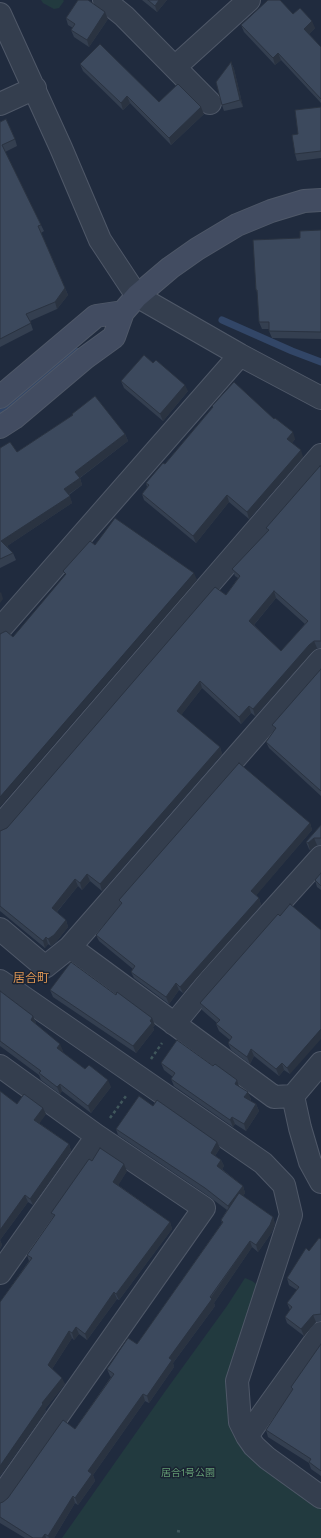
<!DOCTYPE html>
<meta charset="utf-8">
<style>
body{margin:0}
canvas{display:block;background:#202b3e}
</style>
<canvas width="321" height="1538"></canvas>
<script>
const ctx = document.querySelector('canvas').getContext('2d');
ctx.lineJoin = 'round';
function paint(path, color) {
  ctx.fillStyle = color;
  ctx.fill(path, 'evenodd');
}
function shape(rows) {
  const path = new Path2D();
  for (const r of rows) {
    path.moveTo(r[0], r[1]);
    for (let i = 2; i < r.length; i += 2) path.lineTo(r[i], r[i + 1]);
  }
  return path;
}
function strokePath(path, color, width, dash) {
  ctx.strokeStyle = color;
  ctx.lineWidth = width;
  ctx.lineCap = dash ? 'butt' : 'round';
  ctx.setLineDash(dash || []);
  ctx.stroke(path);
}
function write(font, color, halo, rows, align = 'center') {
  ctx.font = font + ' Figtree,"Noto Sans JP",sans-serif';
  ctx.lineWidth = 3;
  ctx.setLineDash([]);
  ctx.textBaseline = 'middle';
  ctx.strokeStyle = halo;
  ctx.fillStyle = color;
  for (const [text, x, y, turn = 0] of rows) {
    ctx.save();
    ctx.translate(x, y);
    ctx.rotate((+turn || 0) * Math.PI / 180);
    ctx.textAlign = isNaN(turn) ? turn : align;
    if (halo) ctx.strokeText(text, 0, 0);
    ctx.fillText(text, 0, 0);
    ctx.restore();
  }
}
paint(shape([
 [41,0,63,0,64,1,59,8,54,9,43,3],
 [245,1278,252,1281,263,1289,237,1424,321,1504,321,1538,62,1538,164,1393,227,1306]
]), '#223a3f');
strokePath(shape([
 [222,320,292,351,321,362],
 [0,412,76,351]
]), '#324667', 7);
const street = shape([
 [104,0,124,16,210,103],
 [0,14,61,148,100,240,137,296,240,355,321,398],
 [175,67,249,0],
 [0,104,35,88],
 [0,629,240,355],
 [0,826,321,455],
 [0,929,45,967,70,947,321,660],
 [70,947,274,1097,293,1096],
 [0,981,263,1163,284,1185,291,1215,237,1381,240,1422,247,1436,254,1446,267,1458,321,1497],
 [174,1024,211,979,321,857],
 [321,1063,293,1096,300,1128,310,1162,321,1182],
 [0,1066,97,1136,204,1208,0,1498],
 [0,1273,97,1136],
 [247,1436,321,1333]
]);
const secondary = shape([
 [0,397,96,316,123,312],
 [0,427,14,418,85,358,114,337,123,312,137,296,170,268,197,249,237,225,271,211,304,201,321,200]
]);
strokePath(street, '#4f5868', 24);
strokePath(secondary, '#4f5868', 24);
strokePath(shape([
 [151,1059,162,1043],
 [110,1118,126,1096],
 [177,1531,183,1532]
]), '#40575c', 2.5, [3, 3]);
strokePath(street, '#343e4e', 22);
strokePath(secondary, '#424c61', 22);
paint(shape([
 [142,0,167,0,157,12],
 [293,14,315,28,309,34,321,47,321,103,281,60,275,65,244,32,241,25],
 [66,18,108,19,89,47,74,37,71,30,73,28,68,25],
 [231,62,234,69,243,107,224,111,222,105],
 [80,64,159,102,204,114,171,145,130,103,123,110,83,71],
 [321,107,321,158,297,161,295,154,298,134],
 [0,122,15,139,17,146,5,152,41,225,44,231,41,233,68,295,57,309,30,321,33,330,0,347],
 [321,230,321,339,272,338,269,331,269,329,262,329,259,322,258,294,256,290,300,238],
 [121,381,188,391,163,421,124,388],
 [212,406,295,439,292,443,303,457,249,519,229,502,196,543,144,500,142,494,147,487,146,483,165,464,212,408],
 [72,414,125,434,128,441,80,478,82,485,69,495,72,503,7,546,13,553,16,560,0,568,0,448,17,452,73,415],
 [321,466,321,648,317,648,312,652,255,716,251,713,241,724,202,688,181,715,220,747,222,754,102,891,90,881,82,890,78,886,57,912,66,920,68,927,56,942,51,946,48,944,45,948,0,911,0,831,7,828,226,595,238,578,235,576,232,569,267,532,266,528],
 [276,598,305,624,281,651,254,625],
 [321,669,321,796,269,748,266,742,274,730,272,725],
 [310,823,312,830,256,895,259,898,261,905,183,993,179,990,169,1004,134,978,131,972,133,969,99,941,96,935,120,905,119,900],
 [321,825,321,845,317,845,310,850,309,849,306,842],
 [321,873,321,890,317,887,315,880],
 [278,914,290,1074,284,1070,279,1076,254,1056,250,1064,231,1050,228,1043,230,1040,219,1031,216,1024,217,1023,202,1010,200,1003],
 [50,990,155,1025,153,1027,154,1030,136,1053,53,997],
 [0,991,33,1016,36,1023,36,1024,63,1051,62,1052,85,1069,111,1087,91,1113,62,1091,60,1094,41,1080,39,1075,0,1046],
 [161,1063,213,1066,237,1080,239,1086,251,1099,250,1101,256,1104,259,1111,246,1131,235,1124,233,1127,174,1086,171,1079,173,1077,164,1070],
 [0,1091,17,1104,43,1108,46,1114,39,1123,69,1144,71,1151,33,1205,28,1202,0,1240,2,1245,0,1249],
 [153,1106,217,1142,220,1148,215,1156,221,1160,224,1166,222,1169,243,1186,245,1193,243,1196,273,1217,275,1224,272,1232,258,1252,252,1247,214,1303,215,1306,173,1363,174,1367,149,1403,145,1401,93,1475,95,1481,78,1505,75,1503,54,1538,25,1538,0,1523,0,1503,3,1502,8,1498,75,1429,111,1377,110,1376,107,1369,137,1344,222,1223,221,1220,227,1210,207,1195,118,1135,116,1129],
 [92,1161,127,1171,118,1185,170,1222,172,1229,119,1300,117,1299,87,1340,79,1334,74,1340,72,1338,52,1369,65,1384,45,1409,46,1411,0,1476,0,1302,29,1261,27,1255,53,1218,51,1213],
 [321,1239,321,1321,316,1322,304,1336,287,1323,285,1317,290,1310,287,1303,297,1290,289,1285,287,1278,309,1251],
 [321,1344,321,1476,311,1469,309,1463,268,1437,266,1430,292,1391,291,1387]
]), '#343f50');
paint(shape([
 [159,0,167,0,157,12,155,6],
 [105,12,108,19,89,47,87,40],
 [312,21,315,28,307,36,304,29],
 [278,53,281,60,275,65,273,58],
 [231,62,234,69,243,107,240,100],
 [127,96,130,103,123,110,121,103],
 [201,107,204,114,171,145,169,138],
 [65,288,68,295,57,309,55,302],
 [185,385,188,391,163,421,160,414],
 [293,432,295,439,290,446,287,439],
 [125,434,128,441,78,479,75,472],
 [301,450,303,457,249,519,247,512],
 [80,478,82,485,66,496,64,489],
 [227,495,229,502,196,543,193,536],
 [70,496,72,503,4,548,1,541],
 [194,573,197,580,0,807,0,797],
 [274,591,276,598,252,627,249,621],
 [1,592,3,599,0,603,0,593],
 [314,641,317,648,312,652,255,716,253,709,309,645],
 [200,681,202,688,179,718,177,711],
 [249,706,251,713,241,724,239,717],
 [220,747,222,754,102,891,100,884],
 [310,823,312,830,254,898,251,891],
 [314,838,317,845,310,850,308,843],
 [87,874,90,881,82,890,80,883],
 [75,879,78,886,54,915,52,908],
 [259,898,261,905,183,993,180,987],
 [66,920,68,927,56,942,51,946,48,939],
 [46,937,48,944,45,948,43,941],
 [176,983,179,990,169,1004,166,997],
 [33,1016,36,1023,33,1027,31,1020],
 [152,1018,155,1025,153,1027,154,1030,136,1053,133,1046],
 [321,1029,321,1039,290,1074,287,1068],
 [60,1044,63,1051,60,1055,57,1048],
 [251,1049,254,1056,250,1064,247,1057],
 [282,1063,284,1070,279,1076,276,1069],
 [108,1080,111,1087,91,1113,88,1106],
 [237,1080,239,1087,235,1084],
 [60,1084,62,1091,60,1094,57,1087],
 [248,1092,251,1099,247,1104,244,1097],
 [256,1104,259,1111,246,1131,244,1124],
 [43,1108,46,1114,37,1127,34,1120],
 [232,1117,235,1124,233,1127,230,1120],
 [217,1142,220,1148,213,1159,211,1153],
 [69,1144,71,1151,33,1205,30,1199],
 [221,1160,224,1166,220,1173,217,1166],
 [124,1164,127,1171,116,1189,113,1182],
 [243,1186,245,1193,231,1213,228,1206],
 [25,1195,28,1202,0,1240,2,1245,0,1249,0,1230],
 [273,1217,275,1224,272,1232,258,1252,256,1245],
 [170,1222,172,1229,119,1300,116,1294],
 [250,1241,252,1247,214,1303,215,1306,173,1363,174,1367,149,1403,147,1396,169,1358],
 [114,1292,117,1299,87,1340,85,1334],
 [313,1315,316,1322,304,1336,301,1329],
 [76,1327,79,1334,74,1340,72,1333],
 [69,1331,72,1338,50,1372,48,1365],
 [62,1378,65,1384,45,1409,46,1411,0,1476,0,1466,42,1403],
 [143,1394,145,1401,93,1475,95,1481,78,1505,75,1498,88,1471],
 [73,1496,75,1503,54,1538,49,1538,48,1536],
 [45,1534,46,1538,42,1538]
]), '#2a3341');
const building = shape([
 [78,0,88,0,105,12,87,40,71,30,75,24,66,18,78,0],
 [148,0,159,0,155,6,148,0],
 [268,0,280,0,293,14,300,8,312,21,304,29,321,47,321,99,278,53,273,58,241,25,268,0],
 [100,44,159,102,178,84,201,107,169,138,127,96,121,103,80,64,100,44],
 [231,62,240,100,222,105,216,82,231,62],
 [321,107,321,151,295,154,292,135,298,134,295,110,321,107],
 [6,119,15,139,2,145,41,225,38,226,65,288,55,302,26,314,31,323,0,339,0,122,6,119],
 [321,230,321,332,269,331,269,322,259,322,257,290,256,290,253,240,300,238,300,231,321,230],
 [144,355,153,363,156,360,185,385,160,414,121,381,144,355],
 [234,382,274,419,275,418,293,432,287,439,301,450,247,512,227,495,193,536,142,494,149,485,146,483,163,463,165,464,213,407,212,406,234,382],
 [95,396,125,434,75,472,80,478,64,489,70,496,1,541,13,553,0,559,0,448,10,442,17,452,73,415,72,414,95,396],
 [320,466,321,466,321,641,314,641,309,645,253,709,249,706,239,717,200,681,177,711,220,747,100,884,87,874,80,883,75,879,52,908,66,920,54,935,48,939,46,937,43,941,0,906,0,831,7,828,215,587,226,595,240,576,232,569,269,530,266,528,320,466],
 [274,591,308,621,281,651,249,621,274,591],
 [115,518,194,573,0,797,0,634,6,631,13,637,66,574,63,571,90,541,95,545,115,518],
 [321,669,321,791,266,742,276,728,272,725,321,669],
 [239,763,310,823,251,891,259,898,180,987,176,983,166,997,131,972,135,966,96,935,122,903,119,900,239,763],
 [321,825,321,838,314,838,308,843,306,842,321,825],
 [321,873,321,886,315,880,321,873],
 [290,904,321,930,321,1029,287,1068,282,1063,276,1069,251,1049,247,1057,228,1043,232,1037,216,1024,220,1020,200,1003,278,914,280,916,290,904],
 [71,962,116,995,117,992,152,1018,150,1021,152,1023,133,1046,50,990,71,962],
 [0,991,33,1016,31,1020,60,1044,57,1048,85,1069,89,1065,108,1080,88,1106,60,1084,57,1087,39,1073,41,1071,0,1041,0,991],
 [177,1040,213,1066,215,1064,237,1080,235,1084,248,1092,244,1097,256,1104,244,1124,232,1117,230,1120,171,1079,175,1073,161,1063,177,1040],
 [0,1091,17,1104,24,1094,43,1108,34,1120,69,1144,30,1199,25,1195,0,1230,0,1091],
 [139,1096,153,1106,157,1100,217,1142,211,1153,221,1160,217,1166,243,1186,228,1206,205,1188,116,1129,139,1096],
 [100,1148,124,1164,113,1182,170,1222,116,1294,114,1292,85,1334,76,1327,72,1333,69,1331,48,1365,62,1378,42,1403,43,1404,0,1466,0,1302,32,1258,27,1255,55,1215,51,1213,89,1159,92,1161,100,1148],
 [239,1193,273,1217,270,1225,256,1245,250,1241,210,1297,212,1299,169,1358,172,1360,147,1396,143,1394,88,1471,92,1474,75,1498,73,1496,48,1536,45,1534,42,1538,33,1538,0,1517,0,1503,3,1502,8,1498,63,1420,75,1429,114,1374,107,1369,128,1338,137,1344,223,1222,221,1220,239,1193],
 [319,1238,321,1239,321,1314,313,1315,301,1329,285,1317,292,1307,287,1303,299,1287,287,1278,306,1248,309,1251,319,1238],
 [321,1344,321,1471,309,1462,311,1459,266,1430,293,1389,291,1387,321,1344]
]);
paint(building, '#3c495d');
strokePath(building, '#2a3341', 1);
write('10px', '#649d74', '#1a2332', [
 ["居合1号公園",188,1473]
]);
write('12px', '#df9755', '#1a2332', [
 ["居合町",31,978]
]);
</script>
